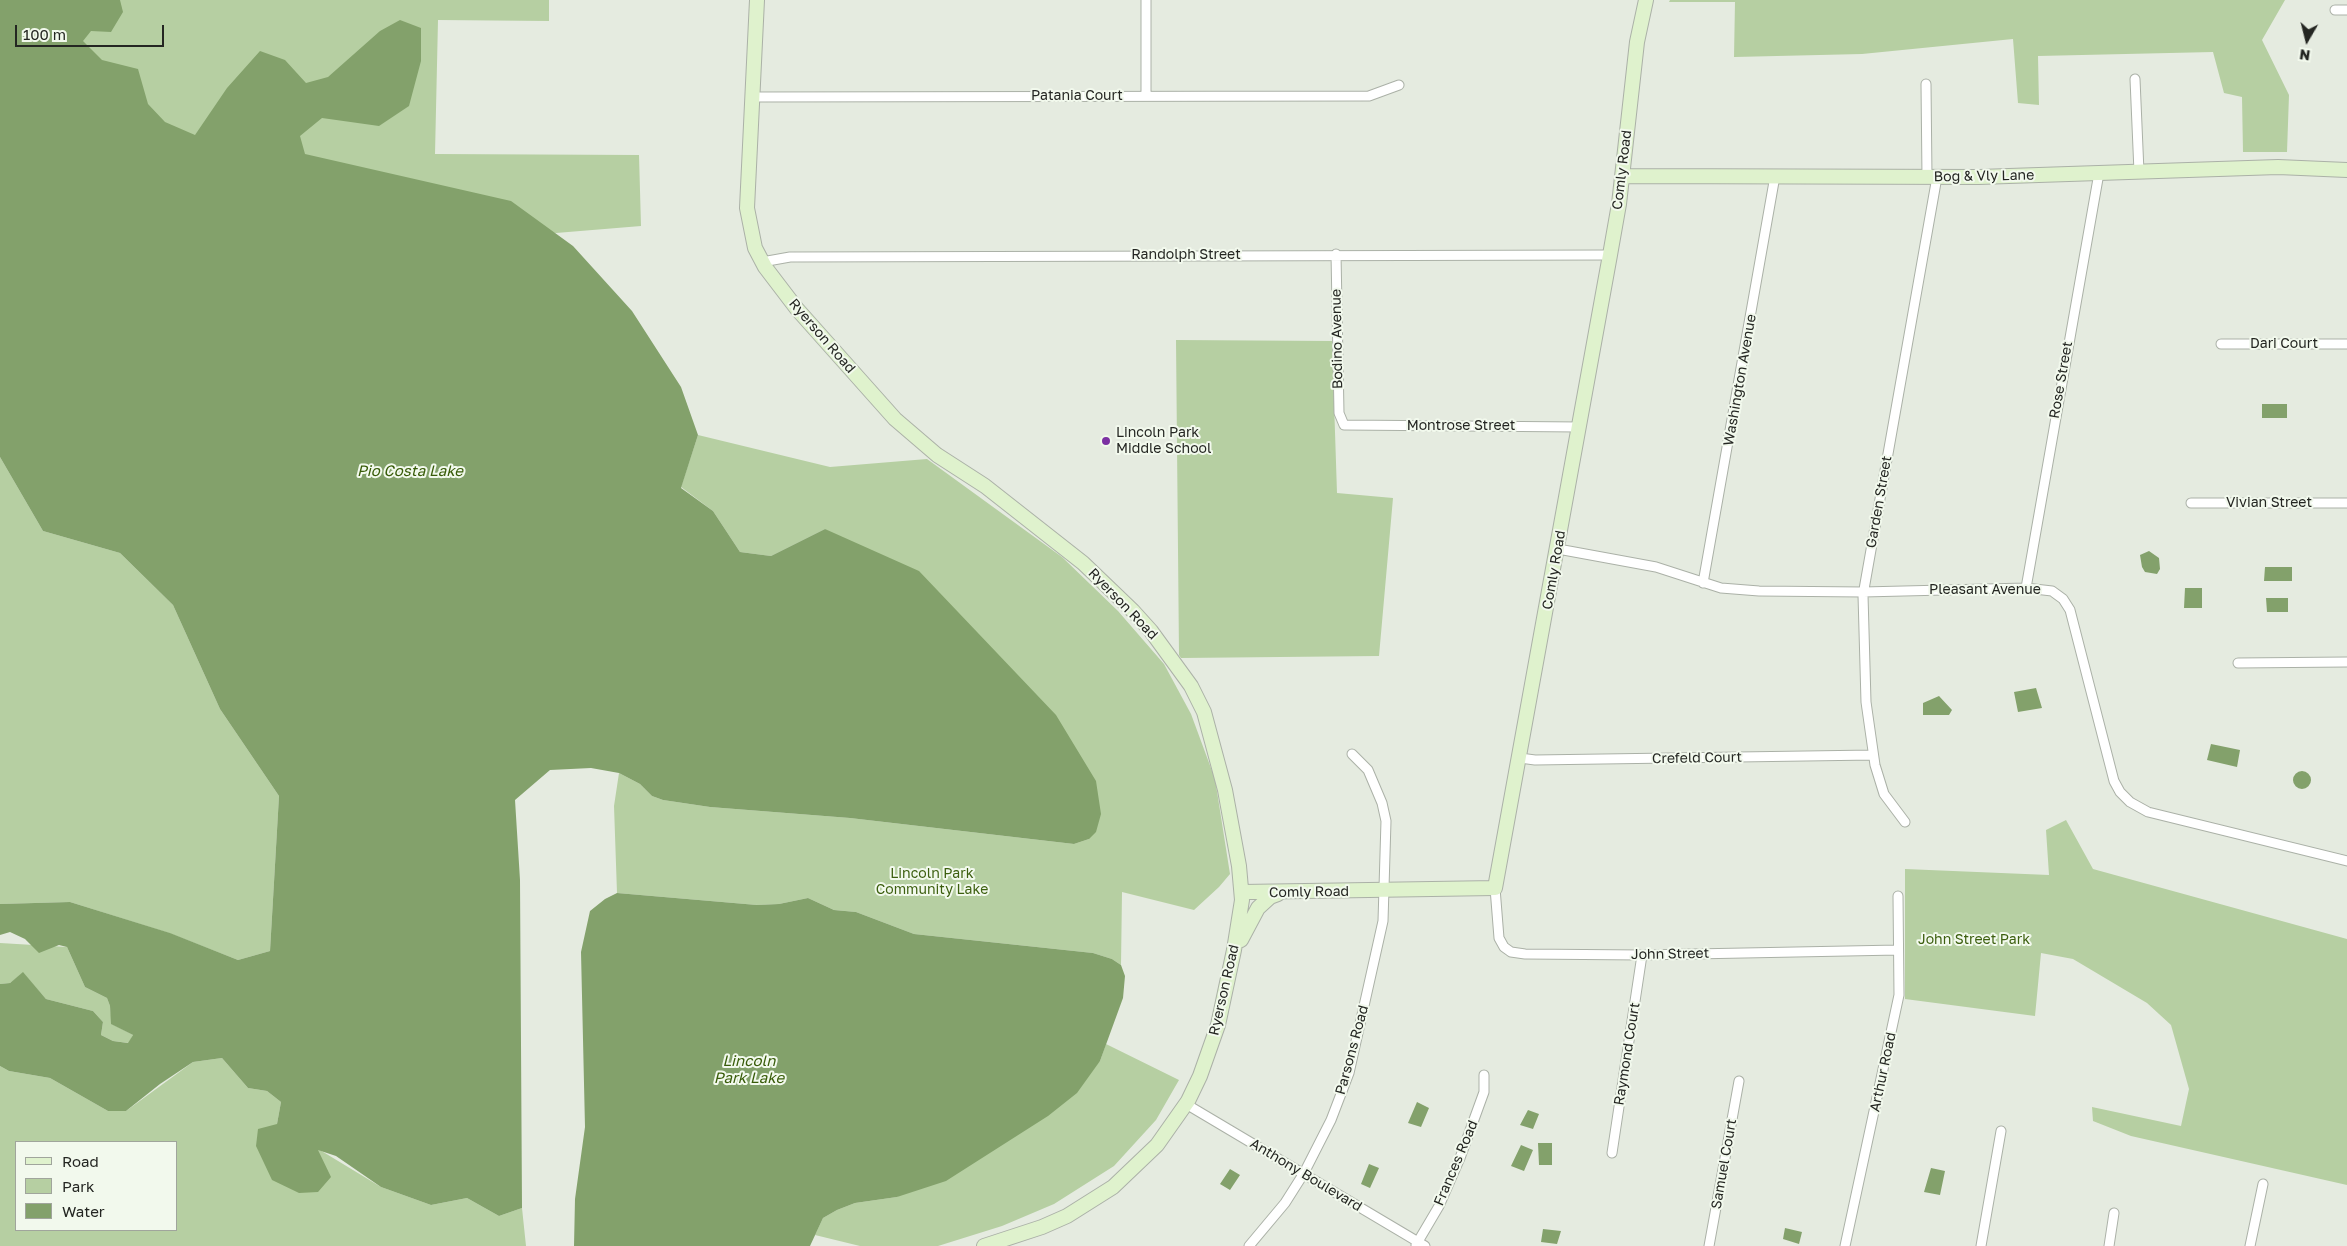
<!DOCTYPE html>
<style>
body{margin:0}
#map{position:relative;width:2347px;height:1246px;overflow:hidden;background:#e5ebe0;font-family:"Golos Text",sans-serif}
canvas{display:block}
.legend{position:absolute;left:15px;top:1141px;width:162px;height:90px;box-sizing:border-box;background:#f2f9ed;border:1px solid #a0a59c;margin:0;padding:6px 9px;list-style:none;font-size:15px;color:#242622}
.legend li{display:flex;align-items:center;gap:10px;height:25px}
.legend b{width:25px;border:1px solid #a0a59c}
.north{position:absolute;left:2282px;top:15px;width:50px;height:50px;-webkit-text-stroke:4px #f2f9ed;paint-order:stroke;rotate:188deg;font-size:14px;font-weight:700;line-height:20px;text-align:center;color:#242622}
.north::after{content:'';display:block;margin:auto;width:18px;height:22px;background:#242622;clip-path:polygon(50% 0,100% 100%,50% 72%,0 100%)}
.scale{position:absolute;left:15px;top:25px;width:149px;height:22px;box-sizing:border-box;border:2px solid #242622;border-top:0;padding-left:6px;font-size:15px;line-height:18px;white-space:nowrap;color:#242622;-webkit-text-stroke:4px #f2f9ed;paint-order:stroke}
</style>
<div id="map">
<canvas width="2347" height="1246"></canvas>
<ul class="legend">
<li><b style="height:6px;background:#dff2cd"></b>Road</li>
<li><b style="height:14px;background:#b6cfa2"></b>Park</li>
<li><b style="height:14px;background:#83a16b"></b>Water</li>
</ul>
<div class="north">N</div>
<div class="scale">100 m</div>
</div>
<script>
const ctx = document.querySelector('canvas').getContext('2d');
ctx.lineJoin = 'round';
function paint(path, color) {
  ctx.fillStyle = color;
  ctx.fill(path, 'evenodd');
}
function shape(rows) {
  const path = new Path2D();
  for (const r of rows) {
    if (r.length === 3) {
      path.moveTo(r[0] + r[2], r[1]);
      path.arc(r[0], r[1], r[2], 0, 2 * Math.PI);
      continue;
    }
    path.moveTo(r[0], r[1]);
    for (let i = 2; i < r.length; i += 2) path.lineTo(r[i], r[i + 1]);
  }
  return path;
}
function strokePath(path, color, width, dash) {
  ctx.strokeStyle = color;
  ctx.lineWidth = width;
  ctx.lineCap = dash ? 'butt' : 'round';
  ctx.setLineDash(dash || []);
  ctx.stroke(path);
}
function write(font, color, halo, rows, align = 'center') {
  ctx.font = font + ' "Golos Text",sans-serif';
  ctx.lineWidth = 4;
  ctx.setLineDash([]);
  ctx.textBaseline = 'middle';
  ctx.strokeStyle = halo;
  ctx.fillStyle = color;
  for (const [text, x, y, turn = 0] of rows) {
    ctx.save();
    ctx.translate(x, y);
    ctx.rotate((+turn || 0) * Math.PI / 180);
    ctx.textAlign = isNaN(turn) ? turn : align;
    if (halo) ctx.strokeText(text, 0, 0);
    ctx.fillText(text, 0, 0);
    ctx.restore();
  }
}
paint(shape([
 [39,0,549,0,549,21,438,20,435,154,639,155,641,226,556,233,211,193],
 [1670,0,2285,0,2262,40,2289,95,2287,152,2243,152,2242,97,2224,93,2213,52,2038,56,2039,105,2018,103,2013,39,1862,54,1734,57,1735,2,1669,2],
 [1176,340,1332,341,1337,493,1393,498,1379,656,1181,658,1179,655],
 [698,435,830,467,927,459,1062,557,1118,611,1164,664,1191,714,1215,779,1230,874,1219,887,1194,910,1122,892,1121,965,1112,959,1093,953,914,934,856,912,834,910,808,898,779,904,757,905,617,893,614,806,619,773,640,784,652,796,663,800,710,807,850,818,1074,844,1089,839,825,529,771,556,740,552,713,511,681,487],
 [0,457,43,531,120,553,173,605,220,709,279,796,270,951,238,960,169,933,70,902,0,904],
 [2066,820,2093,869,2347,939,2347,1185,2131,1136,2093,1121,2092,1107,2181,1126,2189,1089,2171,1025,2147,1003,2073,959,2041,953,2035,1016,1905,999,1905,869,2049,875,2046,830],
 [0,943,67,947,85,987,107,998,110,1006,112,1024,133,1035,129,1043,113,1041,101,1035,103,1022,93,1011,46,999,23,973,10,983,0,984],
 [1106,1044,1179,1080,1156,1120,1114,1166,1054,1204,1002,1226,938,1246,860,1246,815,1235,823,1218,837,1210,855,1203,897,1197,1100,1061],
 [222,1058,248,1088,267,1091,281,1102,277,1124,381,1187,431,1205,467,1198,499,1216,522,1208,526,1246,0,1246,0,1066,9,1071,50,1078,108,1111,126,1111,193,1062],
 [16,1142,176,1142,176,1230,16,1230]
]), '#b6cfa2');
paint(shape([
 [0,0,120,0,123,12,111,32,91,31,83,41,102,60,138,69,148,104,165,122,195,135,227,88,260,51,285,60,306,83,328,77,380,31,400,20,421,28,421,61,409,106,379,126,322,118,300,136,305,154,511,201,573,246,632,311,681,387,698,435,681,488,713,511,740,552,771,556,825,529,919,571,1056,715,1096,781,1101,814,1096,832,1089,839,1074,844,850,818,710,807,663,800,652,796,640,784,619,773,591,768,550,770,515,800,520,880,522,1208,499,1216,467,1198,431,1205,381,1187,336,1156,318,1150,331,1177,318,1192,299,1193,272,1180,256,1146,258,1129,277,1124,281,1102,267,1091,248,1088,222,1058,193,1062,160,1084,126,1111,108,1111,50,1078,9,1071,0,1066,0,984,10,983,23,972,46,999,93,1011,103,1022,101,1035,113,1041,128,1043,133,1035,111,1024,110,1006,107,998,85,987,67,947,59,945,39,953,25,939,10,932,0,935,0,904,70,902,170,933,238,960,270,951,279,796,220,709,173,605,120,553,43,531,0,457],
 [2262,404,2287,404,2287,418,2262,418],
 [2149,551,2159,558,2160,569,2157,574,2145,572,2142,567,2140,555],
 [2265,567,2292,567,2292,581,2264,581],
 [2185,588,2202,588,2202,608,2184,608],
 [2266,598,2288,598,2288,612,2267,612],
 [2036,688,2042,708,2018,712,2014,692],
 [1939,696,1952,710,1949,715,1923,715,1923,703],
 [2211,744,2240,750,2237,767,2207,760],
 [2302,780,9],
 [617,893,757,905,779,904,808,898,834,910,856,912,914,934,1093,953,1112,959,1121,965,1125,976,1123,998,1100,1061,1077,1093,1048,1116,946,1181,897,1197,855,1203,837,1210,823,1218,810,1246,574,1246,575,1199,585,1127,581,952,590,911,605,899],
 [1417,1102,1429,1108,1421,1127,1408,1123],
 [1528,1110,1539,1114,1533,1129,1520,1125],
 [1538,1143,1552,1143,1552,1165,1539,1165],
 [1521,1145,1533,1150,1524,1171,1511,1166],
 [1369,1164,1379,1168,1370,1188,1361,1184],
 [1931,1168,1945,1171,1940,1195,1924,1192],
 [1230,1169,1240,1175,1230,1190,1220,1184],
 [1785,1228,1802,1232,1799,1244,1783,1239],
 [1543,1229,1561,1231,1557,1244,1541,1242]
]), '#83a16b');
const street = shape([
 [2335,10,2347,10],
 [2135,79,2139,172],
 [1926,84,1927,177],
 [1146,96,1146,0],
 [754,97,1369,96,1399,85],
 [1336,254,1339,413,1344,425,1580,427],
 [762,262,790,257,1610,255],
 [2221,344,2347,344],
 [2191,503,2347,503],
 [1558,549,1656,567,1721,588,1759,591,1863,592,2026,588,2052,591,2063,599,2070,610,2114,781,2120,792,2130,802,2148,812,2347,861],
 [1703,583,1775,176],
 [2026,588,2099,173],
 [2238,663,2347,662],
 [1520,758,1535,760,1873,755],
 [1905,822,1884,794,1875,765,1866,702,1863,595,1937,177],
 [1495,888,1499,938,1504,947,1511,952,1525,954,1642,955,1898,950],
 [1186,1104,1425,1246],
 [1612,1153,1642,955],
 [1416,1245,1439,1206,1460,1158,1484,1092,1484,1075],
 [1249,1246,1285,1203,1304,1173,1331,1120,1349,1073,1383,921,1386,821,1382,803,1368,770,1352,754],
 [1709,1246,1739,1081],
 [1845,1246,1899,995,1898,896],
 [1981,1246,2001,1131],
 [2109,1246,2114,1213],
 [2250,1246,2263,1184]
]);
const secondary = shape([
 [757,0,747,208,755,248,765,267,797,309,895,419,937,455,985,486,1083,563,1133,611,1151,631,1191,686,1204,712,1225,790,1239,866,1242,900,1234,950,1218,1025,1200,1076,1188,1101,1157,1145,1113,1187,1067,1216,1042,1227,984,1246],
 [1622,176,1979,177,2278,167,2347,170],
 [1242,892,1495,888,1610,255,1619,204,1637,42,1646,0],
 [1241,940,1258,908,1270,897,1278,894]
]);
strokePath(street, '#abb1a7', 11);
strokePath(secondary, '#abb1a7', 16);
strokePath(street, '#fff', 9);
strokePath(secondary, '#dff2cd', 14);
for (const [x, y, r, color] of [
 [1106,441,5,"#7b30a2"]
]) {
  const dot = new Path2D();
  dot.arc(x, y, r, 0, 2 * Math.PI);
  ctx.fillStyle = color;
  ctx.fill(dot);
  strokePath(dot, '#f2f9ed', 2);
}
write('14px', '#242622', '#f2f9ed', [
 ["Patania Court",1077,96],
 ["Comly Road",1622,170,-83],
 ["Bog & Vly Lane",1984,176,-1],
 ["Randolph Street",1186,255],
 ["Ryerson Road",822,336,49],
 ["Bodino Avenue",1337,339,-91],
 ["Dari Court",2284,344],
 ["Washington Avenue",1740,380,-80],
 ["Rose Street",2061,380,-80],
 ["Montrose Street",1461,426],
 ["Garden Street",1879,502,-80],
 ["Vivian Street",2269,503],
 ["Comly Road",1554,570,-80],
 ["Pleasant Avenue",1985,590],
 ["Ryerson Road",1123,604,46],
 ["Crefeld Court",1697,758,-1],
 ["Comly Road",1309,892,-1],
 ["John Street",1670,954,-1],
 ["Ryerson Road",1224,990,-77],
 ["Parsons Road",1352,1050,-75],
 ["Raymond Court",1627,1054,-81],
 ["Arthur Road",1883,1072,-78],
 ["Frances Road",1456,1163,-67],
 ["Samuel Court",1724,1164,-80],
 ["Anthony Boulevard",1306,1175,31]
]);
write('14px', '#242622', '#f2f9ed', [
 ["Lincoln Park",1116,433],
 ["Middle School",1116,449]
], 'left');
write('14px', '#3c5f0f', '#f2f9ed', [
 ["Lincoln Park",932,874],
 ["Community Lake",932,890],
 ["John Street Park",1974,940]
]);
write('italic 15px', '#385c09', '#f2f9ed', [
 ["Pio Costa Lake",410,471],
 ["Lincoln",749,1061],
 ["Park Lake",749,1078]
]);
</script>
